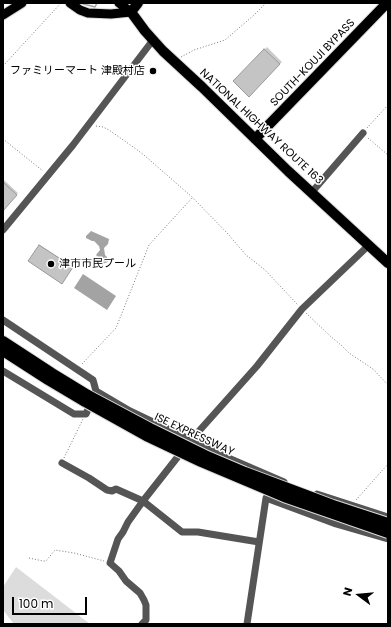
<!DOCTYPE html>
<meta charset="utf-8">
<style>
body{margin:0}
#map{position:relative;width:391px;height:627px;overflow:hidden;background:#fff;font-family:Poppins,sans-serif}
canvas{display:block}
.frame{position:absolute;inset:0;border:4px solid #000;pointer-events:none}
.north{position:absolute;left:339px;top:575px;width:40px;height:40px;-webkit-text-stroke:3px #fff;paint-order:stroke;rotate:286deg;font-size:11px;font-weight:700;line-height:16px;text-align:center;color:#000}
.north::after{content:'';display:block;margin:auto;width:14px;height:18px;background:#000;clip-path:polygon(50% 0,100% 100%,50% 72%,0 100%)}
.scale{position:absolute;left:12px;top:597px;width:75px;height:18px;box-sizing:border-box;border:2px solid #000;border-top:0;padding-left:5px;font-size:12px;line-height:14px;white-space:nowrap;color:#000;-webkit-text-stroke:3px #fff;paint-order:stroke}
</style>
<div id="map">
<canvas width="391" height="627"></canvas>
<div class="frame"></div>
<div class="north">N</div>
<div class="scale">100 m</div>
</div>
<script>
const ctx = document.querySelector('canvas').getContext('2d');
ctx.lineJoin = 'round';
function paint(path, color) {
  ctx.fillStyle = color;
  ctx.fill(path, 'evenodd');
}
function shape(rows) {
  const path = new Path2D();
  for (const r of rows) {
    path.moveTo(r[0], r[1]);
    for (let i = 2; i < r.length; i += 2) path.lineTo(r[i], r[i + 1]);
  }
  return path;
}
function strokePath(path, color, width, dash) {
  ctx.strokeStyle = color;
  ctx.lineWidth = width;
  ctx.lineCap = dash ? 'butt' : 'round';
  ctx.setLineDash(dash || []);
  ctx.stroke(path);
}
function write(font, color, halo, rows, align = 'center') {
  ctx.font = font + ' Poppins,"Noto Sans JP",sans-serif';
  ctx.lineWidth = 3;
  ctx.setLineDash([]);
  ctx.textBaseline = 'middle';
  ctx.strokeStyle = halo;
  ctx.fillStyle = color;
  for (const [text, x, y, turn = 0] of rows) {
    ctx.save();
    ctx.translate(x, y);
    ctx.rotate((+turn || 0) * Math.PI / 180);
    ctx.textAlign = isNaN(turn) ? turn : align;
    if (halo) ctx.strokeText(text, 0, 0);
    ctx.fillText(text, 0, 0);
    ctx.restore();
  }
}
paint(shape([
 [16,567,90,624,14,624,3,610,3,587]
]), '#dcdcdc');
paint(shape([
 [91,231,109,239,108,244,104,248,105,255,107,257,108,262,102,264,98,262,98,257,96,255,100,250,99,246,94,241,92,241,86,238,86,236],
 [83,274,116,296,107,310,74,288]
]), '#a3a3a3');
paint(shape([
 [267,47,282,62,249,96,235,81],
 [4,180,18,193,3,209,3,181],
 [40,245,73,267,62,283,29,261]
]), '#0003');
strokePath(shape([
 [80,3,95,7,97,3]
]), '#a3a3a3', 1.5);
const building = shape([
 [264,49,280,64,249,97,233,81,264,49],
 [3,182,17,195,3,211,3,182],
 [39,245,73,267,62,284,28,261,39,245]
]);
paint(building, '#c4c4c4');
strokePath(building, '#999', 1);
const major = shape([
 [70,3,80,10,88,13,111,14,131,12],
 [119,3,131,12],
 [3,15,22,3]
]);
const highway = shape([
 [138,3,131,12,145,31,163,51,202,87,288,171,388,263],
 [255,139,387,3],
 [3,341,52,373,88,395],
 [3,351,48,380,85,402]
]);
strokePath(major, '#dbdbdb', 11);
strokePath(highway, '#dbdbdb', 12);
strokePath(shape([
 [181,57,194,50,225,40,254,15,266,3],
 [3,66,61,3],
 [96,126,103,127,109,130,129,144,144,155,192,197,228,234,246,255,265,270,298,305],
 [367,128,388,105],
 [368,138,388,155],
 [3,139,43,171],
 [306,313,329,335,342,346,349,353,373,369,388,385],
 [82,364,116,328,149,245,192,198],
 [64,458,83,419],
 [356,500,388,464],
 [29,558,43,561,46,561,55,550,74,553,104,561]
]), '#777', 1, [1, 2]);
strokePath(shape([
 [312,192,363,133],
 [3,230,73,145,153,40],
 [3,320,93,380,96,391,86,414,74,414,3,371],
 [96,391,130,411,226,457,284,482],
 [62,463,89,478,107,490,112,491,116,489,143,501,182,532,198,532,259,542],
 [317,494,388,517],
 [142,624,146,620,146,605,144,600,140,593,126,581,119,571,110,563,118,539,123,532,128,522,143,501,191,440,257,366,302,309,369,245],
 [247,624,266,498,336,524,388,539]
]), '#555', 7);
strokePath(major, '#000', 9);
strokePath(highway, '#000', 10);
const highwayBridge = shape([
 [88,395,150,428,205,455,245,472,333,505,388,523],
 [85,402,146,436,201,462,284,497,388,533]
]);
strokePath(highwayBridge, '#dbdbdb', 12, []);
strokePath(highwayBridge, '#000', 10);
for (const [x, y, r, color] of [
 [153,71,4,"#000"],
 [51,264,4,"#000"]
]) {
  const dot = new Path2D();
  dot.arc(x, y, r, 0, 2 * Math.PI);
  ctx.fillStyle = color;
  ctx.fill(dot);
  strokePath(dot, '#fff', 1.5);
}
write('11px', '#000', '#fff', [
 ["SOUTH-KOUJI BYPASS",313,63,-46],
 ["NATIONAL HIGHWAY ROUTE 163",261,127,43],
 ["ISE EXPRESSWAY",194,435,25]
]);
write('11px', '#000', '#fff', [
 ["ファミリーマート 津殿村店",145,71],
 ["津市市民プール",59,264,"left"]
], 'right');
</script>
